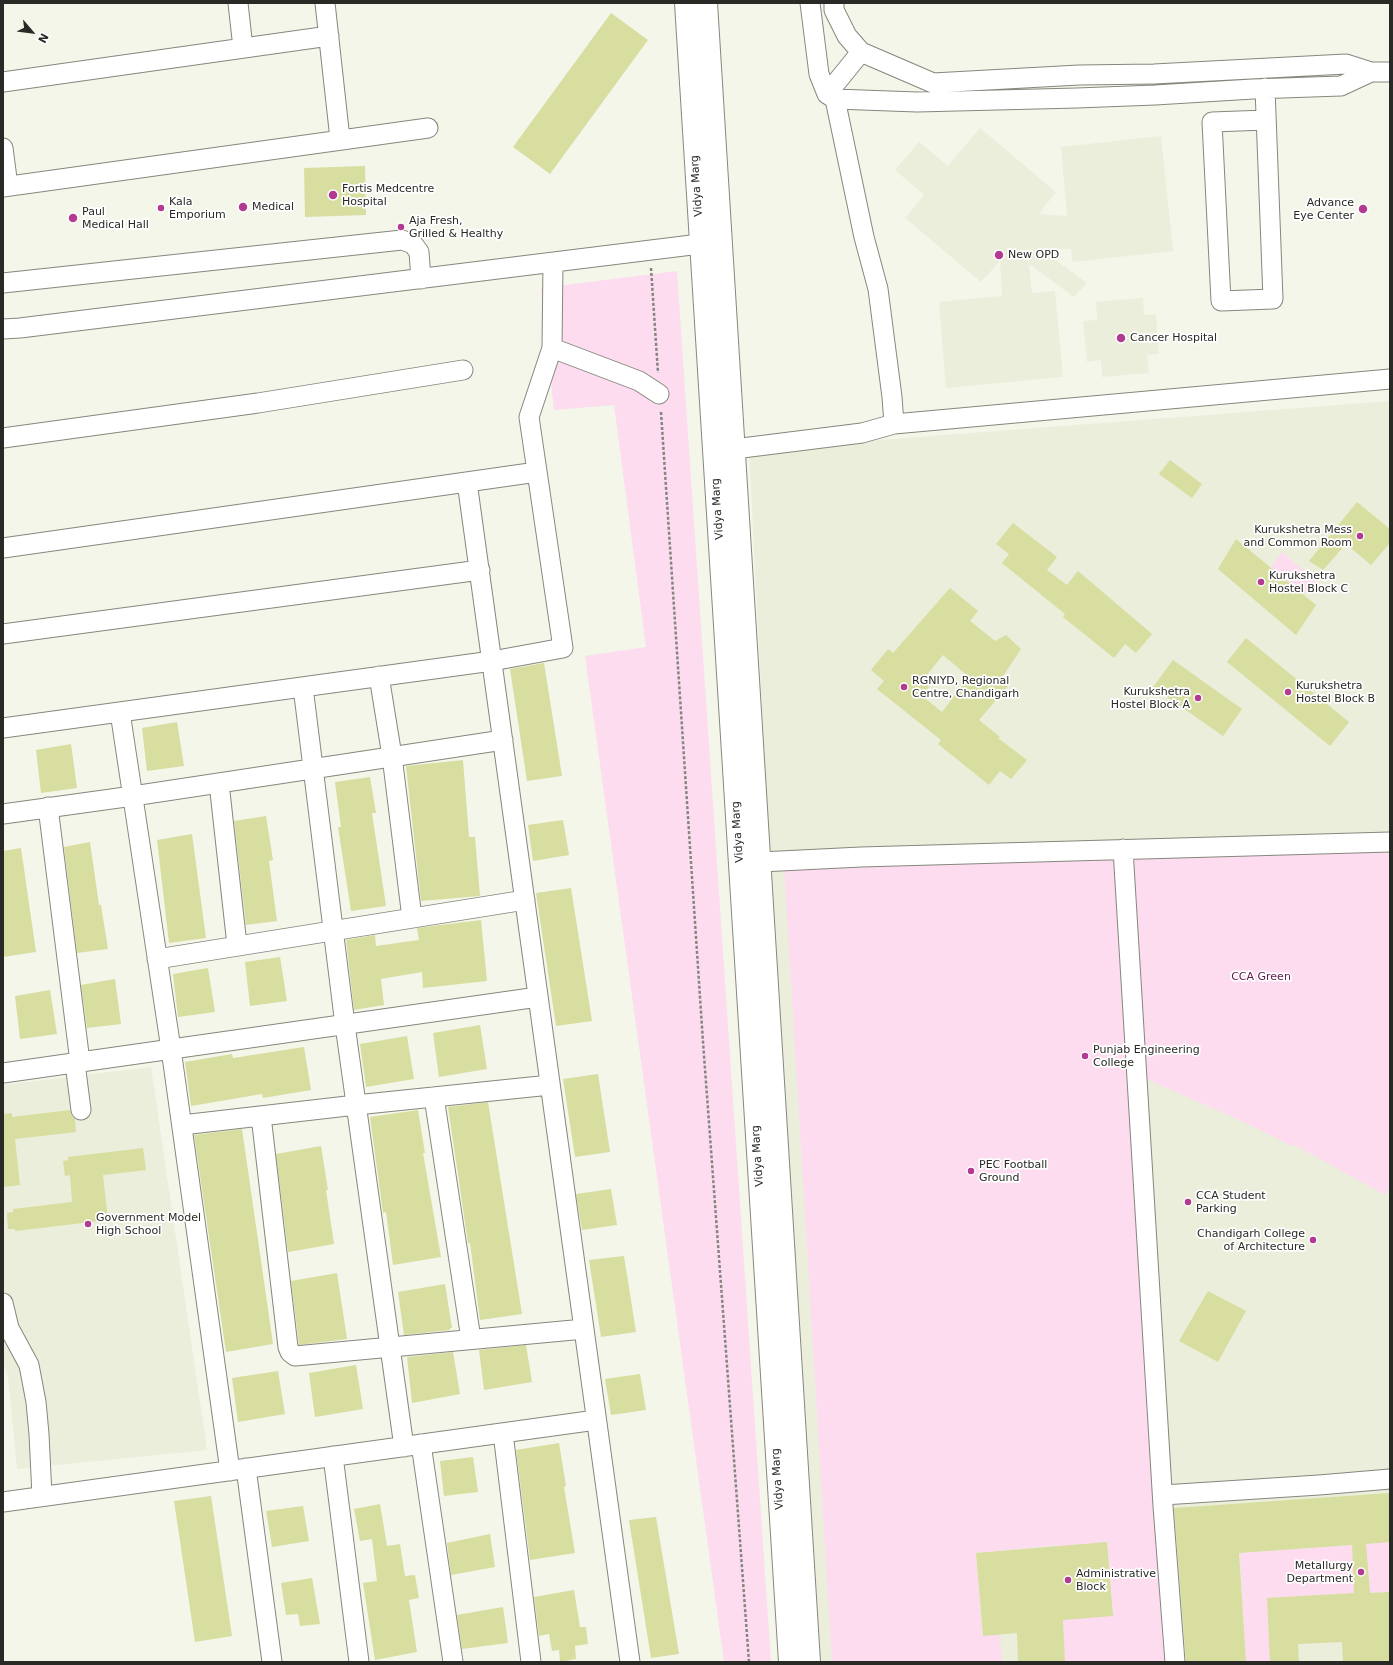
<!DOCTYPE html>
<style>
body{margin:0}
#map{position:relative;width:1393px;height:1665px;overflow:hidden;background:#f4f6ea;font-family:"DejaVu Sans",sans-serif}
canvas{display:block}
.frame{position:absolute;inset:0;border:4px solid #292a26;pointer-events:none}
.north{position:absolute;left:12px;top:12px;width:40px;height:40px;-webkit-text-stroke:3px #fff;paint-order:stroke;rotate:118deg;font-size:11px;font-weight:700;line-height:16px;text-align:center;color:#292a26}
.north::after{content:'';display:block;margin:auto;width:14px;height:18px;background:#292a26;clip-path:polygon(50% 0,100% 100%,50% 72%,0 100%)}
</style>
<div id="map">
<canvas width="1393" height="1665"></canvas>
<div class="frame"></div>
<div class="north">N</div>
</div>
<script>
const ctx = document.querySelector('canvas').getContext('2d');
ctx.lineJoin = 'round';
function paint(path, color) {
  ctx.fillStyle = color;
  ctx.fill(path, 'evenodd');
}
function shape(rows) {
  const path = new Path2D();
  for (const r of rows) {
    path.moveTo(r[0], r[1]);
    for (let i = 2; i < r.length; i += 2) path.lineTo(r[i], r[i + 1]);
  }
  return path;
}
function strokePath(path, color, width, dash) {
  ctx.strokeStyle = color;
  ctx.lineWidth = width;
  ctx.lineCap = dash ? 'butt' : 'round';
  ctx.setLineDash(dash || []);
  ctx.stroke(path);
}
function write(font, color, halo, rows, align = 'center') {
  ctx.font = font + ' "DejaVu Sans",sans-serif';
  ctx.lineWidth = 3.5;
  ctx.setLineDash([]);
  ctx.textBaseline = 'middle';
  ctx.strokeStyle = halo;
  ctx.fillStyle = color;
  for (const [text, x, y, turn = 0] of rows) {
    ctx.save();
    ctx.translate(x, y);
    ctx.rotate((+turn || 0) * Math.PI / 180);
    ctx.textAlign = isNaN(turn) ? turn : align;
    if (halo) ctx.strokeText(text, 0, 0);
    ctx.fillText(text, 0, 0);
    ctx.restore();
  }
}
paint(shape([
 [980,128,1056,192,1039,214,1067,216,1061,147,1161,136,1173,251,1072,262,1071,249,1039,248,1087,283,1074,297,1029,264,1032,293,1055,291,1063,377,946,388,939,302,1002,296,1000,261,981,282,905,218,924,195,895,170,919,142,948,166],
 [1143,298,1144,315,1156,314,1159,354,1147,355,1149,373,1102,377,1101,360,1087,362,1083,321,1097,320,1096,302],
 [1390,401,1390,1662,810,1662,749,450],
 [151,1067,207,1450,17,1469,8,1376,3,1363,3,1085]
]), '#ebeeda');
paint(shape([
 [677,271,771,1662,724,1662,585,656,646,647,614,405,554,410,541,288],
 [1282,552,1316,581,1304,595,1271,567],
 [1390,843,1390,1186,1385,1195,1295,1145,1294,1147,1244,1122,1139,1076,1124,852],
 [1122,852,1170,1662,1065,1662,1063,1620,1113,1615,1107,1542,1073,1545,1058,1555,1057,1545,976,1553,982,1635,1000,1635,1002,1662,832,1662,784,865],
 [1390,1542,1390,1592,1370,1593,1366,1544],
 [1352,1545,1354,1593,1267,1598,1270,1662,1246,1662,1240,1553]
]), '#fddcf0');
paint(shape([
 [611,13,648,40,550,174,513,147],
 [365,166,366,215,305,217,304,168],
 [1170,460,1202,484,1192,498,1159,474],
 [1357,502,1390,529,1390,543,1371,565,1346,544,1323,570,1309,561],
 [1013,523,1057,557,1047,570,1067,585,1078,571,1152,634,1136,653,1125,644,1114,658,1063,617,1065,614,1002,563,1009,554,996,544],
 [1236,539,1316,605,1296,635,1218,569],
 [950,588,978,611,970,621,995,641,1006,635,1021,649,1001,679,1009,685,979,720,1000,737,998,738,1027,760,1011,779,1000,771,989,785,938,744,941,740,877,689,884,681,871,670,888,649,893,653],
 [943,655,969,677,942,712,922,696,932,683,925,677],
 [1246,638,1349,722,1330,746,1227,662],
 [1173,660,1242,709,1223,736,1153,687],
 [544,663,562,776,527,781,510,669],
 [177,722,184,766,147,771,142,728],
 [71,744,77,788,41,793,36,750],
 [463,760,469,837,475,837,480,896,421,901,406,766],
 [370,777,376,813,372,813,386,906,351,911,338,827,341,827,335,782],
 [266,816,273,860,269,861,277,921,246,925,234,821],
 [563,820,569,855,533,861,528,825],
 [192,834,206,938,169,943,157,840],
 [90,842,99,905,101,905,108,949,77,953,64,847],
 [21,848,36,952,3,957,3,851],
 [571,888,592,1021,556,1026,536,893],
 [481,920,487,981,423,988,422,972,381,979,384,1005,354,1010,346,940,375,935,376,946,419,940,417,928],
 [280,957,287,1001,250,1006,245,962],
 [208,968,215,1012,178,1017,173,974],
 [115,979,121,1024,87,1028,81,985],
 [50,990,57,1034,20,1039,15,996],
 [480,1025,487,1069,439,1077,433,1033],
 [407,1036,414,1079,366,1087,360,1044],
 [304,1047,311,1090,263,1098,262,1094,191,1106,185,1062,232,1054,233,1058],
 [598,1074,610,1152,575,1157,563,1079],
 [488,1102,522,1314,480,1320,470,1243,468,1243,448,1107],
 [70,1110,72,1116,75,1119,76,1132,15,1139,20,1185,3,1187,3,1114,12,1113,12,1117],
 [418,1110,425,1153,423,1153,441,1257,393,1265,386,1212,383,1213,370,1117],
 [242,1129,273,1344,226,1352,194,1135],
 [321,1146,328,1190,326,1190,334,1244,288,1252,276,1154],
 [143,1148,146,1170,103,1175,108,1220,15,1231,15,1229,8,1229,7,1213,13,1212,13,1209,72,1202,70,1175,65,1176,63,1161,68,1160,68,1157],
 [611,1189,617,1225,582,1230,576,1194],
 [624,1256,636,1332,601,1337,589,1260],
 [337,1273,347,1339,299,1345,291,1281],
 [445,1284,452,1328,450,1328,450,1330,404,1335,398,1292],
 [1208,1291,1246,1311,1218,1362,1179,1341],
 [526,1345,532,1382,484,1390,479,1350],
 [453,1352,460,1394,412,1403,407,1357],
 [356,1365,363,1409,315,1417,309,1373],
 [278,1371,285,1414,238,1422,232,1378],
 [640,1374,646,1410,611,1415,605,1379],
 [559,1443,566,1486,564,1487,575,1553,530,1560,516,1450],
 [473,1457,478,1492,444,1496,440,1461],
 [1390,1493,1390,1542,1366,1544,1370,1593,1390,1592,1390,1662,1343,1662,1342,1642,1298,1644,1299,1662,1270,1662,1267,1598,1354,1593,1352,1545,1239,1553,1246,1662,1186,1662,1174,1508],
 [211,1496,232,1636,195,1642,174,1501],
 [380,1504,387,1546,400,1544,405,1576,415,1575,419,1598,409,1600,417,1652,375,1660,363,1583,377,1581,372,1539,360,1541,354,1509],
 [303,1506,309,1541,272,1547,266,1511],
 [656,1517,679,1654,651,1658,629,1520],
 [490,1534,495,1567,451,1575,447,1543],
 [1107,1542,1113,1616,1063,1620,1065,1662,1018,1662,1017,1633,983,1636,976,1553],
 [312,1578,320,1624,300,1626,298,1614,286,1615,281,1583],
 [574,1590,580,1627,586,1627,588,1644,575,1646,576,1659,560,1662,559,1650,552,1651,549,1634,539,1636,534,1597],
 [503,1607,508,1643,462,1649,457,1615]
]), '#d8dda0');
const minor = shape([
 [238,3,243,48],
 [325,3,340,139],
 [810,3,819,74,827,94,835,99,917,102,1077,98,1155,95,1253,89,1341,86,1371,72],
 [834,3,834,10,847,36,861,52,933,83,1079,75,1154,74,1346,64,1371,72,1390,72],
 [3,82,329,36],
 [1265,88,1273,299,1221,301,1212,122,1266,120],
 [827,94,861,52],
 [3,148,8,186],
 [3,187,428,128],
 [3,283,402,240,413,244,419,252,421,279],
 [3,329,20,328,716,242],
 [552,348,639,381,659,394],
 [894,424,1390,379],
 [3,438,258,403,463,370],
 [734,449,862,433,894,424,892,397,878,289,864,237,835,99],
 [467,482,630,1662],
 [3,548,537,472],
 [3,634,480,570],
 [379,676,392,756,412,918],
 [303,687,345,1025,404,1447],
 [120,712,171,1049,230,1471],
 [3,728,492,661,563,648,529,417,552,348,553,262],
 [219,783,237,945],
 [48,807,80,1062],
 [3,814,133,796,503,740],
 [1123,849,1163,1506,1175,1662],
 [760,862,861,857,1390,842],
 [157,959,525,900],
 [75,1063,81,1110],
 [3,1073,538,997],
 [434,1097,471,1339],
 [261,1116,288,1347,290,1352,295,1356,584,1329],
 [182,1125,356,1105,550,1085],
 [3,1303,9,1328,29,1365,36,1402,39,1434,42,1496],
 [503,1433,531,1662],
 [421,1444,453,1662],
 [333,1456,359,1662],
 [246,1468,272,1662],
 [1163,1495,1319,1485,1390,1479],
 [3,1502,596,1420]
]);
const major = shape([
 [686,3,790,1662],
 [706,3,809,1662]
]);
strokePath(minor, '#86877d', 21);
strokePath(major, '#86877d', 24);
strokePath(shape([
 [651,268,658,373],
 [661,412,703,1042,749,1662]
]), '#84867e', 2.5, [3, 2]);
strokePath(minor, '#fff', 19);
strokePath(major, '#fff', 22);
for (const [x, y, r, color] of [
 [333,195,5,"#b23b91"],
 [243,207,5,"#b23b91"],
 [161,208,4,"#b23b91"],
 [1363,209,5,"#b23b91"],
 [73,218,5,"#b23b91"],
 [401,227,4,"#b23b91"],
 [999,255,5,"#b23b91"],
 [1121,338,5,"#b23b91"],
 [1360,536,4,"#b23b91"],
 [1261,582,4,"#b23b91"],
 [904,687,4,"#b23b91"],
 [1288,692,4,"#b23b91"],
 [1198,698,4,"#b23b91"],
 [1085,1056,4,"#b23b91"],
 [971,1171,4,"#b23b91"],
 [1188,1202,4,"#b23b91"],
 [88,1224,4,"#b23b91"],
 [1313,1240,4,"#b23b91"],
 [1361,1572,4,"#b23b91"],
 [1068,1580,4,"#b23b91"]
]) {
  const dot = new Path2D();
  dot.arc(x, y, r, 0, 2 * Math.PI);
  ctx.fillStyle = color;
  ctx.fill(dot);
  strokePath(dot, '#fff', 1.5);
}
write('11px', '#292a26', '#fff', [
 ["Vidya Marg",697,186,-94],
 ["Vidya Marg",718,509,-94],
 ["Vidya Marg",738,832,-94],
 ["Vidya Marg",758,1156,-94],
 ["Vidya Marg",778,1479,-94]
]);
write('11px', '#292a26', '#fff', [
 ["Fortis Medcentre",342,189],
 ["Hospital",342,202],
 ["Kala",169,202],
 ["Emporium",169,215],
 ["Advance",1354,203,"right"],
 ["Eye Center",1354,216,"right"],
 ["Medical",252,207],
 ["Paul",82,212],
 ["Medical Hall",82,225],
 ["Aja Fresh,",409,221],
 ["Grilled & Healthy",409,234],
 ["New OPD",1008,255],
 ["Cancer Hospital",1130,338],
 ["Kurukshetra Mess",1352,530,"right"],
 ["and Common Room",1352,543,"right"],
 ["Kurukshetra",1269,576],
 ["Hostel Block C",1269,589],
 ["RGNIYD, Regional",912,681],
 ["Centre, Chandigarh",912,694],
 ["Kurukshetra",1296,686],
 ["Hostel Block B",1296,699],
 ["Kurukshetra",1190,692,"right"],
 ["Hostel Block A",1190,705,"right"],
 ["Punjab Engineering",1093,1050],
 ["College",1093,1063],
 ["PEC Football",979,1165],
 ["Ground",979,1178],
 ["CCA Student",1196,1196],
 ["Parking",1196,1209],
 ["Government Model",96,1218],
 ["High School",96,1231],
 ["Chandigarh College",1305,1234,"right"],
 ["of Architecture",1305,1247,"right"],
 ["Metallurgy",1353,1566,"right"],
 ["Department",1353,1579,"right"],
 ["Administrative",1076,1574],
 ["Block",1076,1587]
], 'left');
write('11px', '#61204e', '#fff', [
 ["CCA Green",1261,977]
]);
</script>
